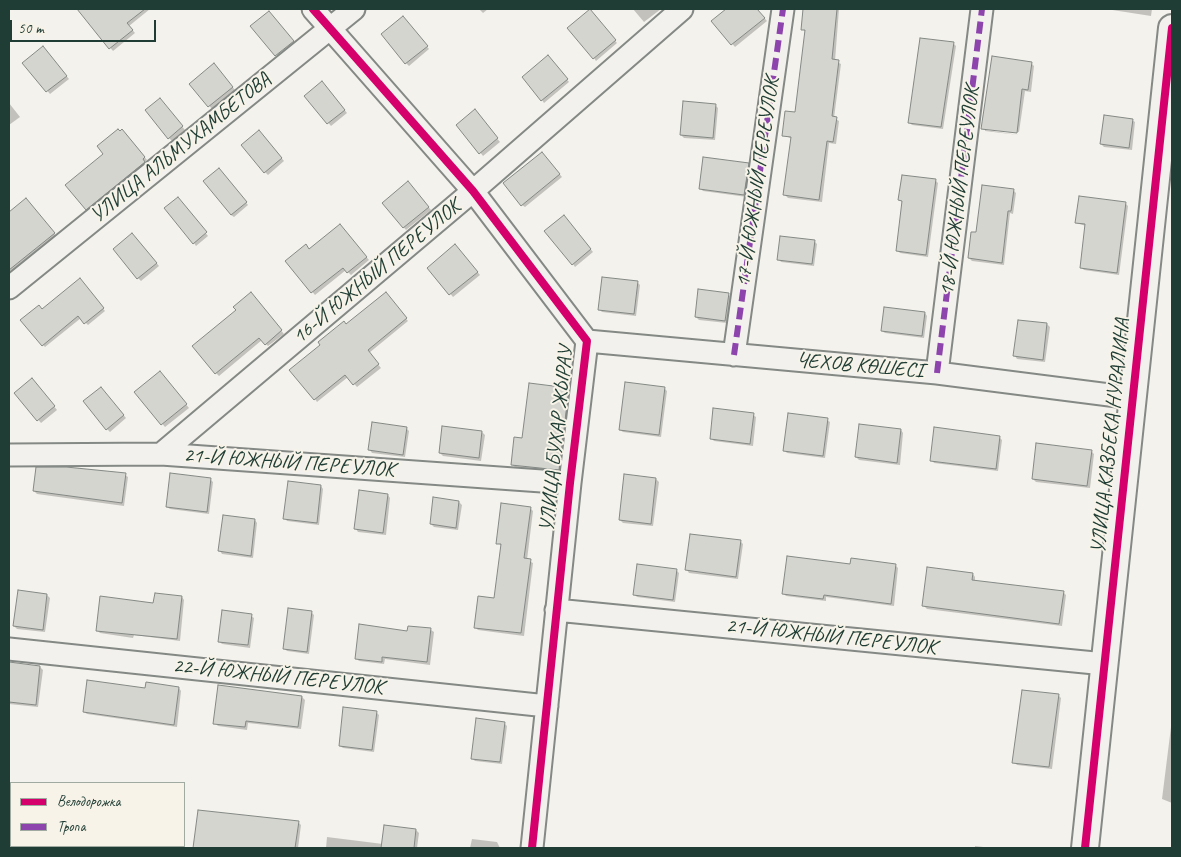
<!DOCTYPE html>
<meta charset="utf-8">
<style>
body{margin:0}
#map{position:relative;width:1181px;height:857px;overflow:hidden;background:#f4f2ec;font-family:Caveat,sans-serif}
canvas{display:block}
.frame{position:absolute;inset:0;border:10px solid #1f3d34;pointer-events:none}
.legend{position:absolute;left:10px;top:782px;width:175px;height:65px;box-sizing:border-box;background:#f7f3e8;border:1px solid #a1aaa0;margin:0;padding:6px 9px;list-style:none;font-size:15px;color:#1f3d34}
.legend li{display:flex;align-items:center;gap:10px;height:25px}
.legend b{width:25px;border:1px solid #a1aaa0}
.scale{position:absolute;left:10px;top:20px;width:146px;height:22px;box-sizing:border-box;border:2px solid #1f3d34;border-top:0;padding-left:6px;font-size:15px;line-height:18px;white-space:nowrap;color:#1f3d34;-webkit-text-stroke:4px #f7f3e8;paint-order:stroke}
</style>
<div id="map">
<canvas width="1181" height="857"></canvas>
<div class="frame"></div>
<ul class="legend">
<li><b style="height:6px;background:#d6006c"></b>Велодорожка</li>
<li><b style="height:6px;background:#8e44ad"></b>Тропа</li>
</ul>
<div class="scale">50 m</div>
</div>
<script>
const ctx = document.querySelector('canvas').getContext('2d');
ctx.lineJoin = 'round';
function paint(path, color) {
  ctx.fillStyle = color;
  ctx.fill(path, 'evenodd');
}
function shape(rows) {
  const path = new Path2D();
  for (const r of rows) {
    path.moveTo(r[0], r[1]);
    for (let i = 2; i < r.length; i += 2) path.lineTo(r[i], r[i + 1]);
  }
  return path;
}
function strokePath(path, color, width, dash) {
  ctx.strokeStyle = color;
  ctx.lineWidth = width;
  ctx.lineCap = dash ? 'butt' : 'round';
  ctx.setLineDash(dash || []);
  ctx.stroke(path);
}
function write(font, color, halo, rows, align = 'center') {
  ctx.font = font + ' Caveat,sans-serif';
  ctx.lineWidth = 4;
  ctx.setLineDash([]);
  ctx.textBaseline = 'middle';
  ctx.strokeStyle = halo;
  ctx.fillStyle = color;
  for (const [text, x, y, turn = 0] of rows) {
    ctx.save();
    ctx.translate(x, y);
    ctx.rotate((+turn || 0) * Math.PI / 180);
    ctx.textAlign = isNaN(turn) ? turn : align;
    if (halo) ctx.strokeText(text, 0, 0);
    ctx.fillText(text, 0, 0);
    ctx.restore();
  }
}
paint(shape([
 [87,9,150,9,129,26,135,33,113,51,82,13],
 [479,9,488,9,483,13],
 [633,9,661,9,644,22],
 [728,9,756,9,767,21,735,47,713,21],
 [804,9,839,9,835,61,841,64,834,118,839,121,836,144,829,143,822,202,788,198,785,195,792,139,784,135,796,113,806,33,803,29],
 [1106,9,1152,9,1151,16],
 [593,14,617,43,596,61,594,58],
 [272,15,296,45,279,58,252,26],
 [405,20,429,49,409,66,406,63],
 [953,43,956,46,943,129,912,125,909,122],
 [45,51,69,79,50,94,24,63],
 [551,60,569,82,544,103,542,100],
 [1031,63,1034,66,1031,92,1025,91,1019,132,984,128,984,130,983,128],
 [217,68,235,90,212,109,191,84],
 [325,85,347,113,331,126,306,96],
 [9,103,20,117,9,125],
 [162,103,185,130,172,141,169,138],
 [715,105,718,108,715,140,684,138,681,135],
 [477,114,500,142,483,156,458,125],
 [1132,120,1135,122,1132,150,1104,147,1101,144],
 [985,130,1019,135,985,131],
 [125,133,147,160,145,162,147,165,89,212,86,209,105,154],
 [262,134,284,161,268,175,265,172],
 [544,156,562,177,525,207,522,205],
 [748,164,751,166,747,197,703,191,700,188],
 [221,172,248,205,234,217,231,215],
 [935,180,938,183,928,257,900,253,898,251,903,203,900,200],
 [411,185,431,210,406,230,383,203],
 [1013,190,1016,193,1013,214,1010,213,1004,265,972,261,969,258,977,234],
 [26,200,56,236,9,275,9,215],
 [180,201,208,236,196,246,194,243],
 [1125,203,1128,206,1119,275,1084,270,1081,267,1086,226,1076,223],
 [566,219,593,252,575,267,573,264],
 [342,228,369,260,351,275,346,270,315,295,287,262,310,250],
 [135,237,159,266,141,281,138,278],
 [814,241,817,244,814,266,781,262,779,259],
 [458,249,480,275,453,297,429,268],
 [82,283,105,311,88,325,81,318,45,347,43,345,43,310],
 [638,283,640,285,636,316,602,312,599,309],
 [728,294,731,297,727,323,699,320,696,317],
 [253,297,284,334,268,346,262,340,219,376,216,373],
 [388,297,408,321,369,353,381,368,357,387,348,377,317,402,315,399,347,326],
 [925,313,927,316,924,338,885,333,882,331],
 [1047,324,1050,327,1045,362,1017,359,1015,356],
 [162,375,189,408,165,427,136,392],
 [35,382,57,410,41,423,16,393],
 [664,388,667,391,661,437,623,432,620,430],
 [568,390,571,392,561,472,515,467,512,465,523,440],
 [103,391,126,418,110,432,107,429],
 [753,415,756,417,753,446,714,441,711,438],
 [827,420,830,422,825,458,787,453,785,451],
 [443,427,482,432,485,435,481,461,443,456,440,453],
 [406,428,409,431,405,457,372,453,370,450],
 [901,430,903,433,900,465,859,460,856,457],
 [999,437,1002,440,998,471,934,463,932,460],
 [1091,451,1094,454,1090,488,1036,482,1033,479],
 [125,475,128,477,124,506,37,494,34,491],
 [210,479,213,482,209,514,170,509,167,507],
 [656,479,659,482,653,526,623,523,620,520],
 [321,486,323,489,319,525,287,521,285,518],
 [388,495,390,498,386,535,358,532,356,529],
 [459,502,462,505,458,530,434,527,431,524],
 [530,508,533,511,527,560,533,563,524,636,478,630,475,627,495,599,502,546,498,543],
 [255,520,257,523,253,558,222,554,220,551],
 [740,541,743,544,738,579,689,573,687,570],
 [851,565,896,566,898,568,894,606,826,597,826,601,786,596,783,593],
 [676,570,679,573,675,602,637,597,634,594],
 [973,574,975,577,975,581,1063,592,1066,595,1062,626,927,609,924,606],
 [19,592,47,595,50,598,45,632,17,629,14,626],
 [182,597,184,600,180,641,134,635,133,638,100,633,97,630,154,604],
 [311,612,314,615,309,654,287,651,284,648],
 [251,616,254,618,250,648,222,644,219,641],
 [409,627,431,630,434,632,430,665,385,659,384,664,359,661,356,658,408,632],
 [9,663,40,667,43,670,38,707,9,704],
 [179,688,181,691,177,727,87,714,84,712,146,690],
 [1058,695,1061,698,1052,769,1017,765,1014,762],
 [302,697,305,700,301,729,248,723,247,730,218,726,215,723],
 [376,712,379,715,374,752,343,748,340,746],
 [504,723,507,726,502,764,475,761,472,758],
 [1171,727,1172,727,1172,803,1162,799],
 [199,811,298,822,301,825,298,848,195,848],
 [385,826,416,830,419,833,417,848,326,848,327,837,383,844],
 [472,839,497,842,500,848,470,848],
 [125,846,159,846,158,848],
 [975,846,992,848,975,848]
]), '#0003');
const building = shape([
 [77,9,145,9,127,23,133,30,109,49,77,9],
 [590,9,616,40,593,59,567,28,590,9],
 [726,9,757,9,765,18,731,45,711,21,726,9],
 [803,9,837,9,832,59,839,60,832,116,837,117,833,142,827,141,819,200,783,195,791,137,782,136,785,111,795,112,805,30,801,30,803,9],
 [269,11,294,41,275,56,250,26,269,11],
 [403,16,428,46,405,64,381,34,403,16],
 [920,38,954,42,941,127,908,123,920,38],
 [43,46,67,76,46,92,22,63,43,46],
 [548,55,568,79,541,101,522,77,548,55],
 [992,56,1032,62,1028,90,1022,89,1017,133,981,129,992,56],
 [214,63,233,87,208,107,189,84,214,63],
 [322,81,345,110,327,124,304,96,322,81],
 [160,98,183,126,168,139,145,110,160,98],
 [683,101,716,104,713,138,680,135,683,101],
 [475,109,498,138,479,154,456,125,475,109],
 [1104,115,1133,119,1129,148,1100,144,1104,115],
 [118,129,120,131,122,129,145,157,143,159,145,162,86,210,65,185,103,154,97,146,118,129],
 [259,130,282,158,264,173,241,145,259,130],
 [542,152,560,174,521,206,503,183,542,152],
 [703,157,749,163,744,195,699,189,703,157],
 [219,168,247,202,231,215,203,181,219,168],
 [902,175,936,179,926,255,896,251,902,201,898,200,902,175],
 [408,181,429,207,403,228,382,203,408,181],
 [982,185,1014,189,1011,211,1008,211,1002,263,968,258,971,232,976,232,982,185],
 [1079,196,1126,202,1117,273,1080,268,1085,224,1075,223,1079,196],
 [178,197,207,232,193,244,164,208,178,197],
 [26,198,55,233,9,270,9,212,26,198],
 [564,215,591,249,572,265,544,231,564,215],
 [340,224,367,257,347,273,343,268,311,293,285,261,306,244,309,249,340,224],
 [132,233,157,263,137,279,113,249,132,233],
 [780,236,815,240,812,264,777,260,780,236],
 [455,244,478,272,449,295,427,268,455,244],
 [602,277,638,281,634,314,598,310,602,277],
 [80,278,104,308,84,324,78,316,42,346,20,320,39,305,42,309,80,278],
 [698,289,729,293,725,321,695,317,698,289],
 [251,292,282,330,265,345,259,338,215,374,192,346,236,310,233,307,251,292],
 [386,292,407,318,368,350,379,364,353,385,345,375,314,400,289,370,320,345,318,342,344,321,346,324,386,292],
 [884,307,925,312,922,336,881,331,884,307],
 [1018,320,1047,323,1043,360,1013,356,1018,320],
 [160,371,187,404,161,425,134,392,160,371],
 [32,378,55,406,37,421,14,393,32,378],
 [625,382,665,387,659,435,619,430,625,382],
 [529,383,569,388,559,470,511,465,514,437,522,438,529,383],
 [101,387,124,415,106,430,83,401,101,387],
 [713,408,754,413,750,444,710,439,713,408],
 [788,413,828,418,823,456,783,451,788,413],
 [372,422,407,427,403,455,368,450,372,422],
 [859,424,901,429,897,463,855,457,859,424],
 [442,426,482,431,479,458,439,453,442,426],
 [934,427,1000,436,996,469,930,461,934,427],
 [1036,443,1092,450,1087,486,1032,479,1036,443],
 [36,467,66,467,126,473,122,503,33,491,36,467],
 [170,473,211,478,207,512,166,507,170,473],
 [624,474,656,478,651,524,619,520,624,474],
 [288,481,321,485,317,523,283,519,288,481],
 [359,490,388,494,383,533,354,529,359,490],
 [433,497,459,501,456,528,430,524,433,497],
 [501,503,531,507,524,558,531,559,521,633,474,628,478,596,494,598,501,544,496,544,501,503],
 [223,515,255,519,251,556,218,551,223,515],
 [690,534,741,540,736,577,685,570,690,534],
 [787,556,850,564,851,558,896,564,891,604,824,595,823,599,782,594,787,556],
 [637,564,677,569,673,600,633,595,637,564],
 [927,567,973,573,972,580,1064,591,1059,624,922,606,927,567],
 [18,590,47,594,43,630,13,626,18,590],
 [155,593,182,596,177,639,96,631,100,596,153,603,155,593],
 [288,608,312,611,307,652,283,649,288,608],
 [222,610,252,614,248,645,218,642,222,610],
 [359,624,407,631,408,626,431,628,427,662,382,657,382,662,355,659,359,624],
 [9,662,40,666,36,705,9,702,9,662],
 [87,680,145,688,146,682,179,687,174,725,83,712,87,680],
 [218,685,302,696,298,727,246,721,245,727,213,724,218,685],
 [1022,690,1059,694,1049,767,1012,763,1022,690],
 [343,707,377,711,372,750,339,746,343,707],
 [476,718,505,722,500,762,471,759,476,718],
 [198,810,299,821,295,848,193,848,198,810],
 [384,825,416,829,414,848,381,848,384,825]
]);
paint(building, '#d5d5d0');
strokePath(building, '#848985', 1);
const minor = shape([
 [313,9,473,191,587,341,570,483,532,848],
 [9,288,354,9],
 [587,341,937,373,1133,398],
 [734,355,783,9],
 [937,373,982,9],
 [161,454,473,191,682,9],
 [9,455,161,454,570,483],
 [556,610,1105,664],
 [9,649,547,706]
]);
const tertiary = shape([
 [1085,848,1172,28]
]);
strokePath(minor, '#848985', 25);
strokePath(tertiary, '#848985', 30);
strokePath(minor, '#f2f1ed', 21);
strokePath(tertiary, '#f2f1ed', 26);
strokePath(shape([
 [734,355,783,9],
 [937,373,982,9]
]), '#8e44ad', 6, [12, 6]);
strokePath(shape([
 [313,9,473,191,587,341,570,483,532,848],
 [1085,848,1172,28]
]), '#d6006c', 8);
write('21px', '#1f3d34', '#f7f3e8', [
 ["УЛИЦА АЛЬМУХАМБЕТОВА",181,148,-39],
 ["17-Й ЮЖНЫЙ ПЕРЕУЛОК",758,182,-82],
 ["18-Й ЮЖНЫЙ ПЕРЕУЛОК",960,191,-83],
 ["16-Й ЮЖНЫЙ ПЕРЕУЛОК",377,272,-40],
 ["ЧЕХОВ КӨШЕСІ",860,366,5],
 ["УЛИЦА КАЗБЕКА НУРАЛИНА",1111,436,-84],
 ["УЛИЦА БУХАР ЖЫРАУ",557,439,-84],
 ["21-Й ЮЖНЫЙ ПЕРЕУЛОК",289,463,4],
 ["21-Й ЮЖНЫЙ ПЕРЕУЛОК",831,637,6],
 ["22-Й ЮЖНЫЙ ПЕРЕУЛОК",278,677,6]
]);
</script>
